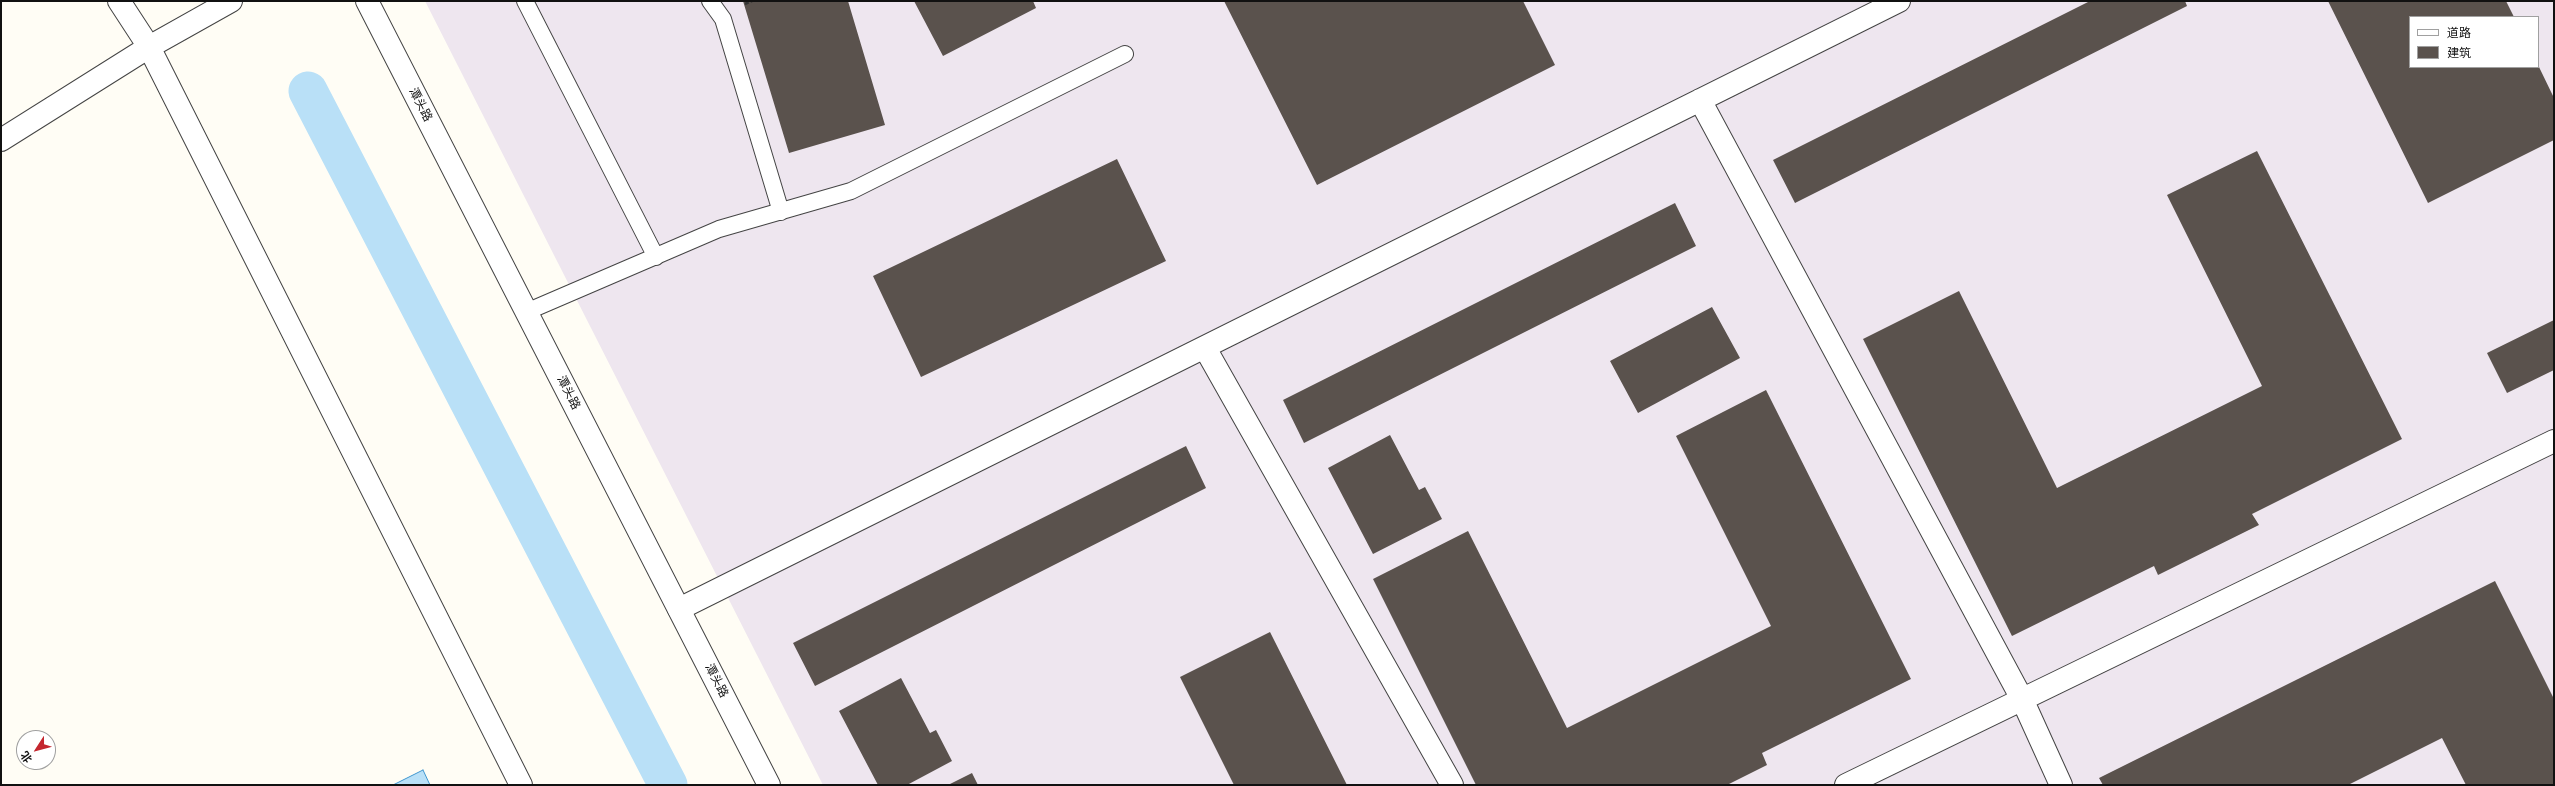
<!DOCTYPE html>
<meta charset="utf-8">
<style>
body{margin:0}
#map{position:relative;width:2555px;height:786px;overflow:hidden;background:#fffdf5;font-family:"Source Serif 4","Noto Sans SC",serif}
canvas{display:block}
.frame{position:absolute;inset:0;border:2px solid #111;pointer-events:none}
.legend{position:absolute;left:2409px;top:16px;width:130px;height:52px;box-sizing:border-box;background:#fff;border:1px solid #a0a0a0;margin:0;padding:5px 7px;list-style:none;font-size:12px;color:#111}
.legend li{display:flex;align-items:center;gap:8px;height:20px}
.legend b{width:20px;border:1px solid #a0a0a0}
.north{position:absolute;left:16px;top:730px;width:40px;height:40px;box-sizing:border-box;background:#fff;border:1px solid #a0a0a0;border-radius:50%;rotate:234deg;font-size:11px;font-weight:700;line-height:16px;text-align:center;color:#111}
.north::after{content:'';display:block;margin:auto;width:14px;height:18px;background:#c4262e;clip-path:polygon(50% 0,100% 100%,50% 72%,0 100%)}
</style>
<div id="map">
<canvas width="2555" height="786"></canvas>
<div class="frame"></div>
<ul class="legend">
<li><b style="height:5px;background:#fff"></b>道路</li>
<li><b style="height:11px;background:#5a524d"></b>建筑</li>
</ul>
<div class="north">北</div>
</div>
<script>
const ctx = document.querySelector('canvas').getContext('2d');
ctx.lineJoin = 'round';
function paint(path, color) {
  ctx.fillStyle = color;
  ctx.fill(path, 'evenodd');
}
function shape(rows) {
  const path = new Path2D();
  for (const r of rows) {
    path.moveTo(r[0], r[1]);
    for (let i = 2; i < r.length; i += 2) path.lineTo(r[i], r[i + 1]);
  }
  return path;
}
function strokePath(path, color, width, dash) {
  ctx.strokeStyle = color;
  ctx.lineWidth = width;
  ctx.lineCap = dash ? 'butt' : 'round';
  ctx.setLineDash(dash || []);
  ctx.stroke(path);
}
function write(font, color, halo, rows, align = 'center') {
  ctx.font = font + ' "Source Serif 4","Noto Sans SC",serif';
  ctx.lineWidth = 4;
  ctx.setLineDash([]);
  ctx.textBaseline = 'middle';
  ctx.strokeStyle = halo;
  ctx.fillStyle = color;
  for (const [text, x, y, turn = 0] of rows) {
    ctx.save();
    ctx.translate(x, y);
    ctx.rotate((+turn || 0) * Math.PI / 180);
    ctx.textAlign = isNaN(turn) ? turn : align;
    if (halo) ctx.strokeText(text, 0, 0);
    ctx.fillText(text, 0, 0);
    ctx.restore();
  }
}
paint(shape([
 [425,1,2554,1,2554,785,823,785],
 [2410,17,2538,17,2538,67,2410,67]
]), '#eee6ef');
const water = shape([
 [423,770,430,785,393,785,423,770]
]);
paint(water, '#b9e0f7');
strokePath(water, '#3f96cf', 1);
strokePath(shape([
 [308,91,668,785]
]), '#b9e0f7', 39);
paint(shape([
 [743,1,848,1,885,125,789,153],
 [914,1,1033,1,1036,8,943,56],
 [1224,1,1523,1,1555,65,1317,185],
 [2090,1,2185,1,2187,6,1795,203,1773,160],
 [2328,1,2506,1,2514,17,2410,17,2410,67,2539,67,2554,98,2554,140,2428,203],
 [2257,151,2402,439,2252,514,2259,525,2158,575,2154,566,2012,636,1863,339,1959,291,2057,488,2262,386,2167,195],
 [1117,159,1166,261,921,377,873,276],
 [1675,203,1696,246,1304,443,1283,400],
 [1712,307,1740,358,1638,413,1610,361],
 [2554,320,2554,370,2507,393,2487,353],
 [1766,390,1911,679,1762,753,1767,765,1727,785,1476,785,1373,579,1468,531,1567,728,1771,626,1676,436],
 [1390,435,1419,490,1425,487,1442,519,1373,554,1328,468],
 [1186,446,1206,488,815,686,793,643],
 [2495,581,2554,699,2554,785,2466,785,2442,738,2348,785,2103,785,2099,778],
 [1270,632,1347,785,1234,785,1180,677],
 [901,678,930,733,936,730,952,761,907,785,878,785,839,711],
 [972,773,978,785,948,785]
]), '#5a524d');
const service = shape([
 [525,1,656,257],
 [710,1,723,19,781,212],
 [526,312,719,229,851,191,1125,54]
]);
const minor = shape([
 [119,1,149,47,521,785],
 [1700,100,2022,699,2061,785],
 [1,140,149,47,231,1],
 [1205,348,1452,785],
 [679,609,1899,1],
 [1846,785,2554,441]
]);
const tertiary = shape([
 [367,1,769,785]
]);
strokePath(service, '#444', 18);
strokePath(minor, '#444', 24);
strokePath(tertiary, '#444', 24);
strokePath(shape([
 [745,4,752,1]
]), '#333', 2.5, [4, 2]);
strokePath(service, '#fff', 16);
strokePath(minor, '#fff', 22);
strokePath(tertiary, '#fff', 22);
write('12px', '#111', '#fff', [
 ["潭头路",420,105,63],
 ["潭头路",568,393,63],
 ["潭头路",716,681,63]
]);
</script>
